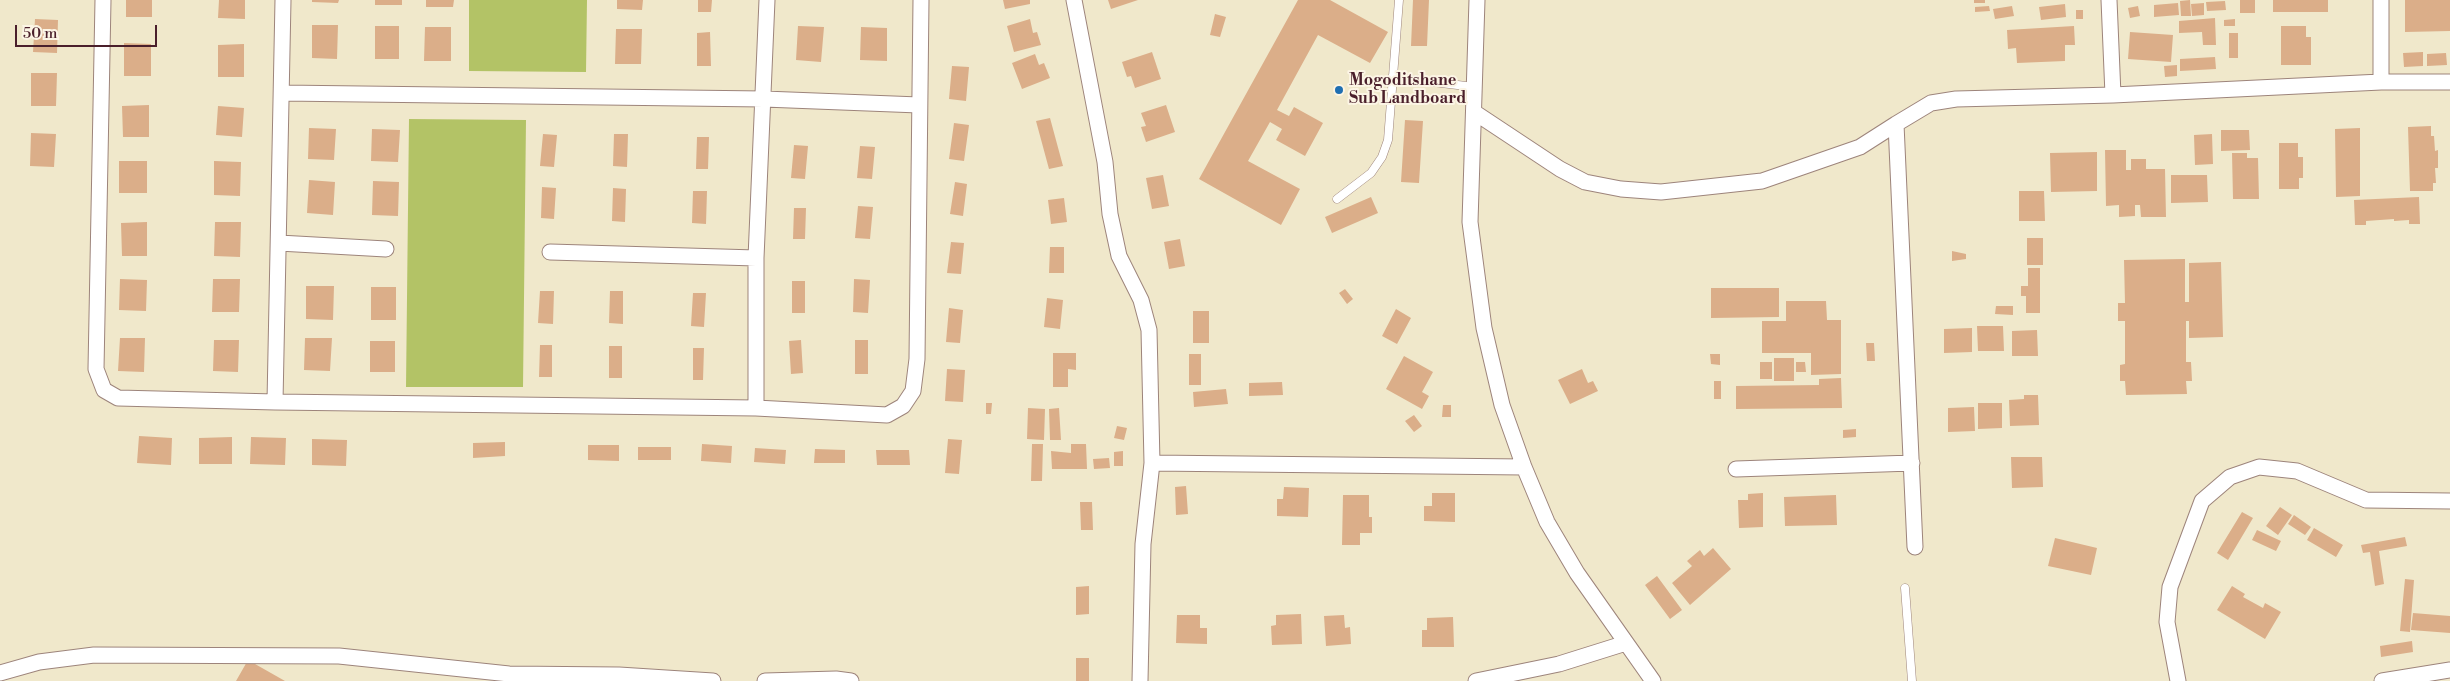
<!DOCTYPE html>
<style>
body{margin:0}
#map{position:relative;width:2450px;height:681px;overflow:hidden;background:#f0e8cb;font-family:"Libre Bodoni",serif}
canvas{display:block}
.scale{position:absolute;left:15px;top:25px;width:142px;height:22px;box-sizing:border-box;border:2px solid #4a1f2b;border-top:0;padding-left:6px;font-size:15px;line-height:18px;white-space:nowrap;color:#4a1f2b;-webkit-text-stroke:4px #fcf5e5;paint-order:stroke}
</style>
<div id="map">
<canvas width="2450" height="681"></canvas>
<div class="scale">50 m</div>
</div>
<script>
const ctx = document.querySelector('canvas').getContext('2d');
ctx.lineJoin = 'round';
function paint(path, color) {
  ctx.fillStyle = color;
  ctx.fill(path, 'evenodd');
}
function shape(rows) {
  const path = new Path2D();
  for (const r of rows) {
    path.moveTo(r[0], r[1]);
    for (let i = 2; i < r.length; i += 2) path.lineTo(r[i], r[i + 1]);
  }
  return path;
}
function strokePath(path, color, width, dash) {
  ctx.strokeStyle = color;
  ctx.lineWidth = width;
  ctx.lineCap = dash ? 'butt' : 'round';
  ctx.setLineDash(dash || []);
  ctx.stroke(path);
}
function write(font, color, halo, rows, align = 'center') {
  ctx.font = font + ' "Libre Bodoni",serif';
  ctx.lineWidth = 4;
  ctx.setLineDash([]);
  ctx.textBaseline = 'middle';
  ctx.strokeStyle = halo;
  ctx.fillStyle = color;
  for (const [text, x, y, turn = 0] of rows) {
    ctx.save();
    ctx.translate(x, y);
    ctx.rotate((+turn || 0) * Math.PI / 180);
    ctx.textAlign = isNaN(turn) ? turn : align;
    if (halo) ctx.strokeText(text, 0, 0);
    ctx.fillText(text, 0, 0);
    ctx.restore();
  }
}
paint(shape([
 [469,0,587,0,586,72,469,71],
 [409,119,526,120,523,387,406,387]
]), '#b3c366');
paint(shape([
 [126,0,152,0,152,17,126,17],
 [219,0,245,0,245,19,218,18],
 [312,0,339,0,338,3,312,2],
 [375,0,402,0,402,5,375,5],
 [426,0,454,0,453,7,426,7],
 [617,0,643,0,642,10,617,9],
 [698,0,712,0,711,12,698,12],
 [1003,0,1030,0,1030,4,1005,9],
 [1108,0,1138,0,1111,9],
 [1298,0,1330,0,1388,32,1370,63,1318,35,1277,110,1289,116,1294,107,1323,123,1305,156,1276,140,1282,129,1270,122,1248,161,1300,189,1281,225,1199,179],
 [1413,0,1429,0,1427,46,1411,46],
 [1974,0,1985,0,1985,3,1974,3],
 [2190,0,2191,16,2181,16,2180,1],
 [2240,0,2255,0,2255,13,2240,13],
 [2273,0,2328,0,2328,12,2273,12],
 [2405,0,2450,0,2450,31,2405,32],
 [2225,1,2226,10,2207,11,2206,2],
 [2178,3,2179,15,2154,17,2154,5],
 [2204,3,2204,15,2192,16,2191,4],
 [2065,4,2066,17,2041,20,2039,7],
 [1989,6,1990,11,1975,12,1975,7],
 [2012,6,2014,16,1995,19,1993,9],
 [2138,6,2140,16,2130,18,2128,8],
 [2076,10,2083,10,2083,19,2076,19],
 [1215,14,1226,17,1220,37,1210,35],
 [2215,18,2216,45,2203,45,2202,32,2179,33,2179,21],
 [35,19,58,20,57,53,33,52],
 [1030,19,1033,33,1037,32,1041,45,1014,52,1007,26],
 [2235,19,2235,26,2224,26,2224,20],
 [312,25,338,25,337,59,312,58],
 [375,26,399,26,399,59,375,59],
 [798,26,824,27,821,62,796,60],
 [2074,26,2075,45,2065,45,2065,61,2017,63,2016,48,2008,49,2007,30],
 [2281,26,2306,26,2306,37,2311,37,2311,65,2281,65],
 [425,27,451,27,451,61,424,61],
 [861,27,887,28,887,61,860,60],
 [616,29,642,29,641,64,615,64],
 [710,32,711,66,697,66,697,33],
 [2130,32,2173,35,2171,62,2128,59],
 [2229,33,2238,33,2238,58,2229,58],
 [124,43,151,44,151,76,124,76],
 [244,44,244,77,218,77,218,45],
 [1152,52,1161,79,1135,88,1131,76,1127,77,1122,62],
 [2423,52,2423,66,2404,67,2403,53],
 [2446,53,2447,65,2427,66,2427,54],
 [1035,54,1039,65,1044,63,1050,78,1022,89,1012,63],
 [2215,57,2216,69,2180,71,2180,59],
 [2177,65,2177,76,2165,77,2164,66],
 [952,66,969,67,966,101,949,99],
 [31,73,57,73,56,106,31,106],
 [149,105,149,137,123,137,122,106],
 [1166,105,1175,132,1146,142,1141,127,1146,126,1141,113],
 [218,106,244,108,242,137,216,135],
 [1050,118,1063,166,1049,169,1036,121],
 [1405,120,1423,121,1419,183,1401,182],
 [954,123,969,125,964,161,949,159],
 [2431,126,2431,136,2434,136,2435,151,2438,150,2438,168,2435,168,2436,183,2433,183,2433,191,2410,191,2408,127],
 [309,128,336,129,334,160,308,159],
 [2360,128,2360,196,2336,197,2335,129],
 [372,129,400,130,398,162,371,161],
 [2221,130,2249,130,2250,150,2221,151],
 [31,133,56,134,54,167,30,166],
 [543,134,557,135,554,167,540,166],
 [614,134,628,134,627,167,613,166],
 [2212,134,2213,164,2195,165,2194,135],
 [697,137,709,137,708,169,696,169],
 [2279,143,2298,143,2298,157,2303,157,2303,178,2299,178,2299,189,2279,189],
 [794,145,808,146,805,179,791,178],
 [860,146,875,147,872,179,857,178],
 [2105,150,2126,150,2126,170,2131,170,2131,159,2146,159,2146,169,2165,169,2166,217,2141,217,2140,205,2135,205,2135,216,2119,217,2119,205,2106,206],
 [2097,152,2097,191,2051,192,2050,153],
 [2232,153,2247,153,2247,158,2258,158,2259,199,2233,199],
 [119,161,147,161,147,193,119,193],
 [214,161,241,162,240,196,214,195],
 [1163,175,1169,206,1152,209,1146,178],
 [2171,175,2207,175,2208,202,2171,203],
 [309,180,335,182,333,215,307,213],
 [373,181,399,182,398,216,372,215],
 [955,182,967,184,963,216,950,214],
 [542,187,556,188,554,219,541,218],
 [613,188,626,189,625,222,612,221],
 [693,191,707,191,706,224,692,223],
 [2019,191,2044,191,2045,221,2019,221],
 [1371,197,1378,213,1332,233,1325,217],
 [2419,197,2420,224,2409,224,2409,220,2394,221,2394,219,2366,221,2366,225,2355,225,2354,200],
 [1064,198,1067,222,1051,224,1048,200],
 [858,206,873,207,870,239,855,238],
 [794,208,806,208,805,239,793,239],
 [147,222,147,256,122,256,121,223],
 [215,222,241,222,240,257,214,256],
 [2027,238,2043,238,2043,265,2027,265],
 [1180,239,1185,266,1169,269,1164,242],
 [951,242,964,243,961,274,947,273],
 [1050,247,1064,247,1064,273,1049,273],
 [1952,251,1966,254,1966,259,1952,261],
 [2185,259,2185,302,2189,302,2189,263,2221,262,2223,337,2189,338,2189,321,2186,321,2186,362,2191,362,2192,381,2186,381,2187,394,2126,395,2125,381,2120,381,2120,365,2125,364,2125,321,2118,321,2118,303,2125,303,2124,260],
 [2028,268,2040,268,2040,313,2026,313,2026,296,2021,296,2021,286,2028,286],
 [120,279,147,280,146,311,119,310],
 [213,279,240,279,239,312,212,312],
 [854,279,870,280,868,313,853,312],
 [792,281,805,281,805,313,792,313],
 [306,286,334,286,333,320,306,319],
 [371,287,396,287,396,320,371,320],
 [1711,288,1779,288,1779,317,1711,318],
 [1345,289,1353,299,1347,304,1339,293],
 [540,291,554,291,553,324,538,323],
 [610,291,623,291,623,324,609,323],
 [693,293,706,293,704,327,691,326],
 [1047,298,1063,300,1060,329,1044,327],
 [1786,301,1826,301,1827,320,1841,320,1841,374,1811,375,1811,353,1762,353,1762,321,1786,321],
 [1996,306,2013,306,2013,315,1995,314],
 [949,308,963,310,960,343,946,342],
 [1396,309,1411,318,1397,344,1382,336],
 [1193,311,1209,311,1209,343,1193,343],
 [1977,326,2003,326,2004,351,1978,351],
 [1972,328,1972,352,1944,353,1944,329],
 [2037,330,2038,356,2012,356,2012,331],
 [120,338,145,338,144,372,118,371],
 [305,338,332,338,330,371,304,370],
 [214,340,239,340,238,372,213,371],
 [801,340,803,373,791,374,789,341],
 [855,340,868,340,868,374,855,374],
 [370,341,395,341,395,372,370,372],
 [1866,343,1874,343,1875,361,1867,361],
 [540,345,552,345,552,377,539,377],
 [609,346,622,346,622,378,609,378],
 [693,348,704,348,703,380,693,380],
 [1053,353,1076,353,1076,370,1068,369,1068,387,1053,387],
 [1189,354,1201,354,1201,385,1189,385],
 [1710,354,1720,354,1720,365,1711,364],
 [1404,356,1433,372,1422,392,1429,396,1422,409,1386,389],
 [1774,358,1794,358,1794,381,1774,381],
 [1760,362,1772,362,1772,379,1760,379],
 [1796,362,1805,362,1806,372,1796,372],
 [947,369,965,370,963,402,945,401],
 [1582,369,1588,383,1593,381,1598,391,1570,404,1558,380],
 [1841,378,1842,408,1736,409,1736,386,1819,385,1819,379],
 [1714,381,1721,381,1721,399,1714,399],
 [1282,382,1283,395,1249,396,1249,383],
 [1226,389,1228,404,1194,407,1193,392],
 [2024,395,2038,395,2039,425,2010,426,2009,400,2024,399],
 [986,403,992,403,991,414,986,414],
 [1978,403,2002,403,2002,428,1978,429],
 [1443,405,1451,405,1451,417,1442,417],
 [1974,407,1975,431,1948,432,1948,408],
 [1028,408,1045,409,1044,440,1027,439],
 [1059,408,1061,440,1050,440,1049,409],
 [1414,415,1422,426,1414,432,1405,421],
 [1117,426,1127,428,1124,440,1114,438],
 [1856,429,1856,437,1843,438,1843,430],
 [139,436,172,438,171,465,137,463],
 [232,437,232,464,199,464,199,438],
 [251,437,286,438,285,465,250,464],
 [312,439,347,440,346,466,312,465],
 [948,439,962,440,959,474,945,473],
 [505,442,505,456,473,458,473,443],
 [702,444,732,446,731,463,701,461],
 [1032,444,1043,444,1042,481,1031,481],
 [1071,444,1086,444,1087,469,1052,469,1051,451,1071,453],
 [588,445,619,445,619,461,588,460],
 [638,447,671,447,671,460,638,460],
 [755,448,786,450,785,464,754,462],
 [815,449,845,450,845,463,814,463],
 [876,450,909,450,910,465,877,465],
 [1123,451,1123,466,1114,466,1114,452],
 [2011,457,2042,457,2043,487,2012,488],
 [1109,458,1110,468,1094,469,1093,459],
 [1186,486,1188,514,1176,515,1175,487],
 [1284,487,1309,488,1308,517,1277,516,1277,499,1283,499],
 [1432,493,1455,493,1455,522,1424,521,1424,506,1432,506],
 [1763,493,1763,527,1739,528,1738,500,1748,500,1748,494],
 [1343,495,1369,495,1369,517,1372,517,1372,533,1360,533,1360,545,1342,545],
 [1836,495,1837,525,1785,526,1784,497],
 [1080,502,1092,502,1093,530,1081,530],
 [2280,507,2292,515,2278,535,2266,526],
 [2242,512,2253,518,2228,560,2217,553],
 [2294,515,2311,527,2305,535,2288,524],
 [2314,528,2343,545,2336,557,2307,540],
 [2257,530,2281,541,2276,551,2252,540],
 [2405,537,2407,546,2379,551,2384,584,2375,586,2370,552,2363,553,2361,545],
 [2055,538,2097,548,2091,575,2048,566],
 [1713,548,1731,569,1690,605,1672,583,1692,566,1687,561,1700,550,1704,556],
 [1657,576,1682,610,1670,619,1645,585],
 [2405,579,2414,580,2410,632,2400,631],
 [1089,586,1089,614,1076,615,1076,587],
 [2232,586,2245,594,2243,597,2263,608,2265,603,2281,612,2265,639,2217,610],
 [2413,613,2450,616,2450,633,2411,630],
 [1301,614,1302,644,1272,645,1271,626,1276,625,1276,615],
 [1177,615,1200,615,1200,628,1207,628,1207,644,1176,643],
 [1344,615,1345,628,1350,627,1351,644,1326,646,1324,616],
 [1453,617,1454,647,1422,647,1422,630,1427,630,1427,618],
 [2412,641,2413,652,2381,657,2380,646],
 [1076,658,1089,658,1089,681,1076,681],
 [248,660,285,681,236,681]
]), '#dbae89');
const service = shape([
 [1392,77,1474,87],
 [1337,199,1371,173,1382,157,1388,140,1399,0],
 [1905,588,1912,681]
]);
const minor = shape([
 [103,0,96,369,104,390,118,398,275,402,756,408,887,415,903,406,913,391,917,359,921,0],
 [1074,0,1105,162,1110,214,1119,256,1141,300,1149,330,1152,463,1143,544,1140,681],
 [1477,0,1470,222,1484,328,1502,405,1524,467,1547,522,1577,573,1653,681],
 [2109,0,2113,95],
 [2381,0,2381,82],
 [282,93,764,99,919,105],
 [1474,112,1560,169,1585,182,1621,189,1661,192,1762,181,1860,147,1896,124],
 [279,243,386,249],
 [550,252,756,258],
 [275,402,283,0],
 [756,408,756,258,767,0],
 [1152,463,1524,467],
 [1736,469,1912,463],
 [1915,547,1896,124,1931,103,1956,99,2113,95,2381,82,2450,82],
 [0,673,39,662,94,655,339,656,509,674,619,675,713,681],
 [765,681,836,679,851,681],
 [1476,681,1559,664,1626,643],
 [2178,681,2167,622,2170,587,2202,501,2230,477,2259,467,2297,471,2366,500,2450,501],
 [2382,681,2450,670]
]);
strokePath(service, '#9d847b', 9);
strokePath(minor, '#9d847b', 17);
strokePath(service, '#fff', 8);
strokePath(minor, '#fff', 15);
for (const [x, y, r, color] of [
 [1339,90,5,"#1f6fb2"]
]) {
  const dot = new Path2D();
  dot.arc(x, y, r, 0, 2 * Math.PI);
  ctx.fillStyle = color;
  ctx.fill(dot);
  strokePath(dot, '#fcf5e5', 2);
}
write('bold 16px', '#4a1f2b', '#fcf5e5', [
 ["Mogoditshane",1349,81],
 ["Sub Landboard",1349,99]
], 'left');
</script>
